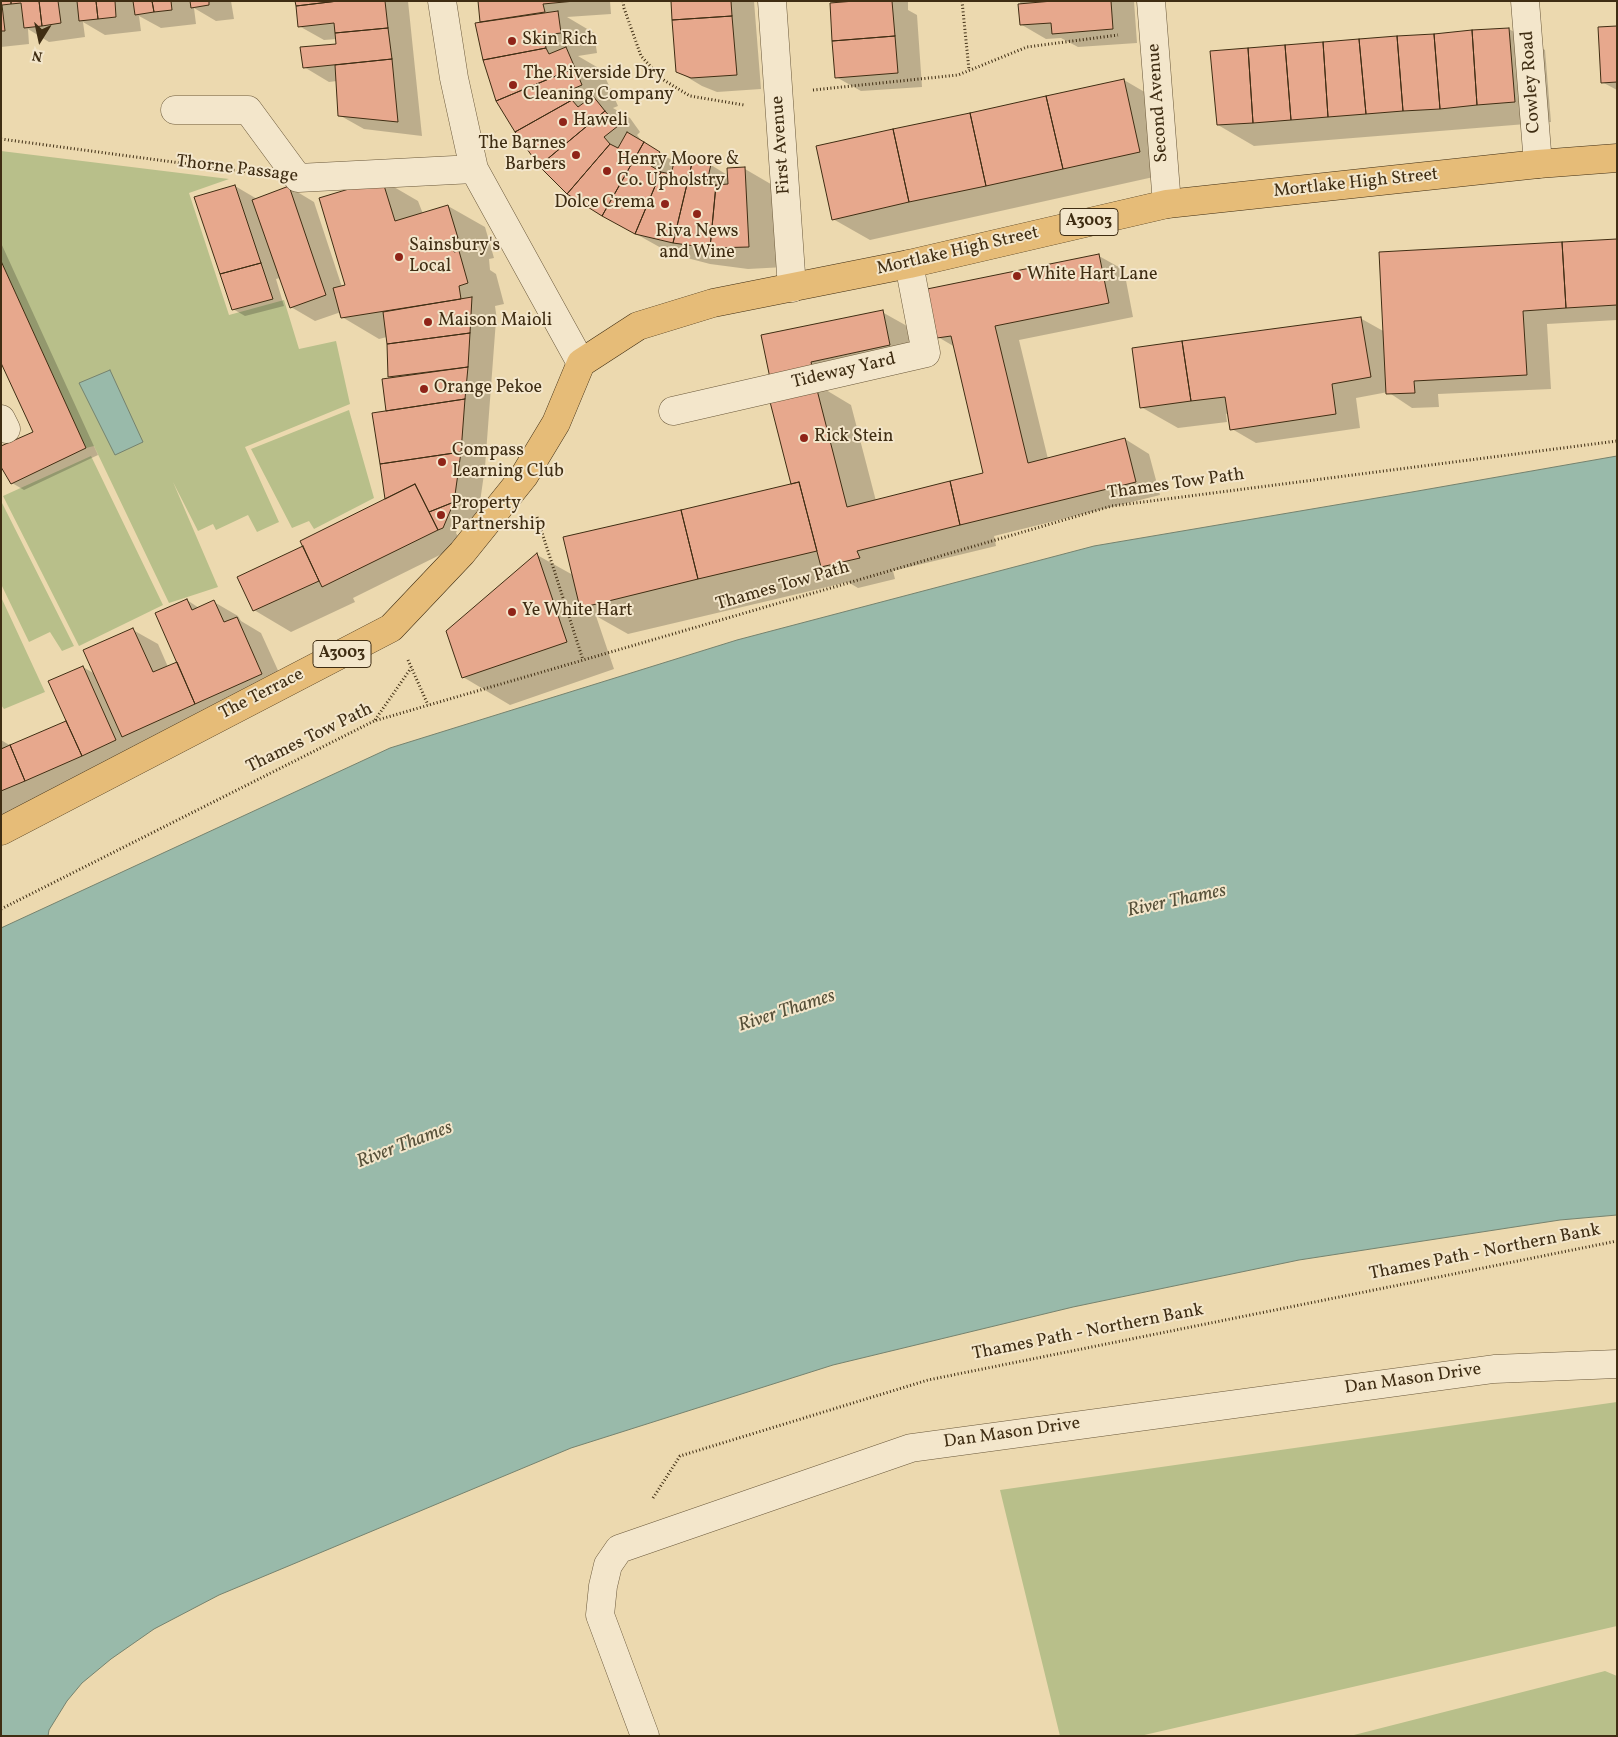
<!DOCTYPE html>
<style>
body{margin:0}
#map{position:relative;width:1618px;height:1737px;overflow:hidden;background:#ecd9af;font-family:Vollkorn,serif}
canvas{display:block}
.frame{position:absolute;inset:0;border:2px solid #3f2d13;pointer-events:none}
.north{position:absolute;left:15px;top:15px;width:50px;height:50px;-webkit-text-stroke:4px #f3e6cb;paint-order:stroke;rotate:190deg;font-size:14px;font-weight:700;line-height:20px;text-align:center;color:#3f2d13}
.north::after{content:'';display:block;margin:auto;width:18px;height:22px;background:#3f2d13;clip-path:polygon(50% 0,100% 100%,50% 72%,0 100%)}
</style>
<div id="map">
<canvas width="1618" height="1737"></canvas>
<div class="frame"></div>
<div class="north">N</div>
</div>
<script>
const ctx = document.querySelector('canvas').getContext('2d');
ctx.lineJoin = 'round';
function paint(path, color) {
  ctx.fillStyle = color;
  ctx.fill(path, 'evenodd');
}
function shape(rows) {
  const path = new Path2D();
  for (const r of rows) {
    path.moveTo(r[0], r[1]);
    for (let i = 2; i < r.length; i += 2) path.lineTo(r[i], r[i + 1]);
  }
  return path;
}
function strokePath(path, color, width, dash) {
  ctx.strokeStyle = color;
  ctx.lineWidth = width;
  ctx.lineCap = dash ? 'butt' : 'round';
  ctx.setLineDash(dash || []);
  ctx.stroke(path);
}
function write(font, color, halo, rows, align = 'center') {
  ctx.font = font + ' Vollkorn,serif';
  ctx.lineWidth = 4;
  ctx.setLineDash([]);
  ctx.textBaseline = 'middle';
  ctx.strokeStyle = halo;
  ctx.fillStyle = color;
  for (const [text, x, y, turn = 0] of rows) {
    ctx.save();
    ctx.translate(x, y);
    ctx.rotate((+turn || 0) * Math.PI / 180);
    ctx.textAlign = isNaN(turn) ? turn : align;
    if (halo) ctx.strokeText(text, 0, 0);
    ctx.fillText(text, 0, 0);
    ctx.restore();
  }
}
paint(shape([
 [1,151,229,179,189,193,229,315,284,300,299,349,336,341,350,404,245,447,279,522,257,532,248,515,216,530,213,524,198,531,173,482,218,587,169,603,94,446,86,448,1,261],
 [349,410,374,498,314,529,309,521,292,528,251,449],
 [91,456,163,605,79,646,3,496],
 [1,501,74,646,62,651,50,632,29,642,1,584],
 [1,597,45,692,4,709,1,705],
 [1617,1402,1617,1626,1140,1736,1060,1736,1000,1490],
 [1605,1671,1617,1676,1617,1736,1350,1736]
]), '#b8bf8a');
const water = shape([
 [110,370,143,442,115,455,79,383,110,370],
 [1617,456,1617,1215,1560,1220,1299,1260,1073,1307,833,1365,571,1448,219,1595,154,1629,111,1659,82,1683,67,1701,49,1730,48,1736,1,1736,1,928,390,748,737,640,1094,546,1412,492,1617,456]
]);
paint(water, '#99baaa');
strokePath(water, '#75826e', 1);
paint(shape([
 [1,1,231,1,234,19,216,21,194,8,196,24,161,28,139,16,141,31,105,35,83,22,85,37,49,42,28,29,29,44,1,47],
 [297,1,408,1,422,136,364,129,339,115,337,81,329,82,304,67,337,45,337,39,324,40,299,26],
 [479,1,610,1,611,14,567,17,594,33,597,53,578,56,602,70,618,106,613,108,630,118,640,132,637,135,641,140,640,141,675,162,677,157,711,165,729,176,745,169,781,190,785,267,748,269,710,264,672,254,602,215,481,23],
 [672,1,754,1,761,89,717,92,702,86,677,71],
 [831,1,908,1,908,10,917,15,922,87,861,91,836,77],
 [1020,1,1134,1,1137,43,1078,47,1061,38,1046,39,1022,25],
 [1617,27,1617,90,1602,82],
 [1509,29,1545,50,1551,122,1254,146,1218,125],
 [1124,80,1160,101,1176,172,870,240,833,219],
 [382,180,418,201,423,214,448,206,485,227,494,258,489,259,490,270,496,274,504,304,495,306,497,320,496,320,485,467,478,516,460,523,456,533,462,544,353,598,355,602,291,632,254,610,304,547,387,500,390,378,387,337,379,339,342,317,341,312,315,321,291,307,280,278,276,279,284,306,245,316,233,309,235,186,257,199,289,187,314,202,342,287,347,285],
 [1617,239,1617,320,1547,324,1551,389,1438,394,1439,407,1412,408,1388,392,1356,398,1360,428,1256,443,1232,429,1229,413,1226,414,1227,422,1178,428,1141,407,1360,318,1385,332],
 [1,243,98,455,24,490,12,483,35,433,1,360],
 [1099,256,1124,270,1133,317,1019,340,1048,459,1125,439,1149,454,1160,495,994,536,996,546,893,571,895,579,858,588,848,582,628,634,596,616,614,669,510,705,463,677,537,555,573,575,792,485,772,382,882,312,907,326,914,359,835,376,838,387,826,390,851,405,876,501,985,474,955,347,938,337],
 [187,600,199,608,214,602,238,616,241,621,261,633,286,688,1,817,1,740,11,746,68,722,83,667,95,674,133,630,158,644,168,667,178,662]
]), '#0003');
const building = shape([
 [1,1,11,1,11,4,2,5,5,31,1,31,1,1],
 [11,1,39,1,42,26,24,28,21,3,11,4,11,1],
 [39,1,58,1,61,23,42,26,39,1],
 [77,1,96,1,98,19,79,21,77,1],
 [96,1,115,1,116,17,98,19,96,1],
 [133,1,152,1,154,12,135,15,133,1],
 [152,1,171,1,172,10,154,12,152,1],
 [190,1,209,1,209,5,191,8,190,1],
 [295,1,338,1,296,6,295,1],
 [338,1,385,1,388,28,335,33,334,23,298,27,296,6,338,1],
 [478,1,575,1,543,4,545,12,480,22,478,1],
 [671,1,731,1,732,16,672,20,671,1],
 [855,1,892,1,895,36,832,41,830,3,855,1],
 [1053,1,1111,1,1113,29,1052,34,1051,23,1020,25,1018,4,1053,1],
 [558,11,561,33,544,35,546,48,483,60,475,23,558,11],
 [732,16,737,75,691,78,676,72,672,20,732,16],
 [1617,26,1617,82,1601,83,1598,27,1617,26],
 [388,28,392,59,303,68,300,47,336,44,335,33,388,28],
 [1509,28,1515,102,1477,105,1472,30,1509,28],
 [1472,30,1477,105,1440,109,1434,34,1472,30],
 [1434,34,1440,109,1403,111,1397,36,1434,34],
 [895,36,898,73,835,78,832,41,895,36],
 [1397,36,1403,111,1366,114,1359,39,1397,36],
 [1359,39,1366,114,1328,117,1323,42,1359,39],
 [1323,42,1328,117,1291,120,1285,45,1323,42],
 [1285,45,1291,120,1253,123,1248,48,1285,45],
 [566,47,575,68,496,101,483,60,546,48,549,54,566,47],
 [1248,48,1253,123,1217,125,1210,51,1248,48],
 [392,59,398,122,338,116,335,65,392,59],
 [575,68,582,85,568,91,572,100,515,132,496,101,575,68],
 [1124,79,1140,152,1063,169,1046,96,1124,79],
 [593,96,605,111,539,166,515,132,572,100,578,107,593,96],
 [1046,96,1063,169,986,186,970,113,1046,96],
 [605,111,618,126,604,137,610,144,567,194,539,166,605,111],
 [970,113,986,186,909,202,893,129,970,113],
 [893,129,909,202,832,220,816,146,893,129],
 [627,132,644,142,602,216,567,194,610,144,618,148,627,132],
 [644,142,660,152,651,166,661,172,635,234,602,216,644,142],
 [676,155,693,159,673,243,635,234,661,172,671,174,676,155],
 [693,159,711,164,707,182,716,185,710,248,673,243,693,159],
 [745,167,749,247,710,248,716,185,728,184,727,168,745,167],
 [382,179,395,221,448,205,458,238,453,238,454,252,459,251,468,283,459,286,461,299,341,318,333,288,345,285,319,198,382,179],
 [235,185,261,263,220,274,194,197,235,185],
 [289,186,326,295,290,308,252,200,289,186],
 [1617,239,1617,305,1566,308,1562,242,1617,239],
 [1562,242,1566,308,1523,311,1527,375,1414,381,1415,393,1386,394,1379,252,1562,242],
 [1099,254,1109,303,995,326,1028,463,1125,438,1136,482,960,525,950,481,983,473,951,336,937,338,927,289,1099,254],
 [1,261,86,448,11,484,1,467,1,446,33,432,1,363,1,261],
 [261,263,273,299,232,310,220,274,261,263],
 [472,297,470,333,387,344,383,312,472,297],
 [883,310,890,345,811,362,814,373,771,383,761,335,883,310],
 [1361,317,1371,377,1332,384,1336,414,1230,430,1225,397,1191,401,1182,341,1361,317],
 [470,333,468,367,388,377,387,344,470,333],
 [1182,341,1191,401,1140,408,1132,348,1182,341],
 [468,367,465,399,386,411,382,379,468,367],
 [815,382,847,507,950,481,960,525,857,551,860,558,821,567,799,482,791,484,768,394,815,382],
 [465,399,461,452,380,464,372,413,465,399],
 [461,452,454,502,429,512,415,484,385,499,380,464,461,452],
 [799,482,817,551,698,579,681,510,799,482],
 [415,484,438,530,322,587,300,541,415,484],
 [454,502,443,528,438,530,429,512,454,502],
 [681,510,698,579,580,608,563,537,681,510],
 [303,546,319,581,253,611,237,577,303,546],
 [537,553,567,642,462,678,446,631,537,553],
 [187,599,192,610,214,600,224,622,237,617,262,674,195,704,155,613,187,599],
 [133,628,153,672,177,662,195,704,122,737,83,650,133,628],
 [83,666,116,740,82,756,48,681,83,666],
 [66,721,82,756,25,781,10,745,66,721],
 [10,745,25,781,1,791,1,749,10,745]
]);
paint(building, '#e7a88d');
strokePath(building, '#3f2d13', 1);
const minor = shape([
 [442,1,454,78,474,169,581,363],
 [772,1,792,288],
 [1151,1,1167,204],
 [1525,1,1538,164],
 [175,110,248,110,298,178,474,169],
 [673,411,926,353,909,264],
 [1,419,6,429],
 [645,1736,600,1615,603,1586,608,1565,619,1549,911,1448,1494,1369,1617,1364]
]);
const major = shape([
 [1,831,391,628,462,553,524,476,556,423,581,363,638,326,713,303,909,264,1167,204,1538,164,1617,158]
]);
strokePath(minor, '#6a583a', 29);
strokePath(major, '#3f2d13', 29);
strokePath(shape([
 [623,1,624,8,641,56,662,79,690,96,744,105],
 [962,1,969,70],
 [813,90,958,75,1027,47,1118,35],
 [1,139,248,172],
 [537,517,583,660],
 [408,660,428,705],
 [375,720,411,668],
 [1,909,374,721,1112,506,1617,441],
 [653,1498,680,1456,928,1380,1617,1241]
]), '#3f2d13', 3, [1, 2.5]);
strokePath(minor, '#f3e6cb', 28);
strokePath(major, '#e6bc78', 28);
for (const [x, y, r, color] of [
 [512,41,5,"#8f2418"],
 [513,85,5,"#8f2418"],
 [563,122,5,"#8f2418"],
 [576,155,5,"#8f2418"],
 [607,171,5,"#8f2418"],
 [665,204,5,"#8f2418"],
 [697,214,5,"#8f2418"],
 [399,257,5,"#8f2418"],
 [1017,276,5,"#8f2418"],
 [428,322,5,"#8f2418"],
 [424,389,5,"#8f2418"],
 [804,438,5,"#8f2418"],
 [442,462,5,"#8f2418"],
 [441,515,5,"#8f2418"],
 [512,612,5,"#8f2418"]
]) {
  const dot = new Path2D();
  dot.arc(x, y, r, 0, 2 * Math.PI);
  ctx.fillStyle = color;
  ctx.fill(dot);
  strokePath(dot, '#f3e6cb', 2);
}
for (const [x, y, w] of [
 [1089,222,58],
 [342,654,58]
]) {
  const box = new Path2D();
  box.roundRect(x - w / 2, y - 13.5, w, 27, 4);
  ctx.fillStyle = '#f3e6cb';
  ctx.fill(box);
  strokePath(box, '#3f2d13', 1);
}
write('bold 16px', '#3f2d13', null, [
 ["A3003",1089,222],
 ["A3003",342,654]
]);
write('18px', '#3f2d13', '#f3e6cb', [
 ["Skin Rich",522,41],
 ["The Riverside Dry",523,75],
 ["Cleaning Company",523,96],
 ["Haweli",573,122],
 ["The Barnes",566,145,"right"],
 ["Barbers",566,166,"right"],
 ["Henry Moore &",617,161],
 ["Co. Upholstry",617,182],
 ["Dolce Crema",655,204,"right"],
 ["Riva News",697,233,"center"],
 ["and Wine",697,254,"center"],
 ["Sainsbury's",409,247],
 ["Local",409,268],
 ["White Hart Lane",1027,276],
 ["Maison Maioli",438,322],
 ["Orange Pekoe",434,389],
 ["Rick Stein",814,438],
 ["Compass",452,452],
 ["Learning Club",452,473],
 ["Property",451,505],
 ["Partnership",451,526],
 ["Ye White Hart",522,612]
], 'left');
write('18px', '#3f2d13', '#f3e6cb', [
 ["Cowley Road",1532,82,-94],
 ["Second Avenue",1159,103,-94],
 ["First Avenue",782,145,-94],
 ["Thorne Passage",237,170,7],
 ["Mortlake High Street",1356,184,-6],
 ["Mortlake High Street",958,252,-13],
 ["Tideway Yard",844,372,-13],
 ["Thames Tow Path",1176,485,-8],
 ["Thames Tow Path",783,587,-16],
 ["The Terrace",262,695,-27],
 ["Thames Tow Path",310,739,-26],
 ["Thames Path - Northern Bank",1485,1253,-11],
 ["Thames Path - Northern Bank",1088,1333,-11],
 ["Dan Mason Drive",1413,1380,-8],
 ["Dan Mason Drive",1012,1434,-8]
]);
write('italic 19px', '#565039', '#f3e6cb', [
 ["River Thames",1177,902,-12],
 ["River Thames",787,1012,-18],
 ["River Thames",405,1146,-21]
]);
</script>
